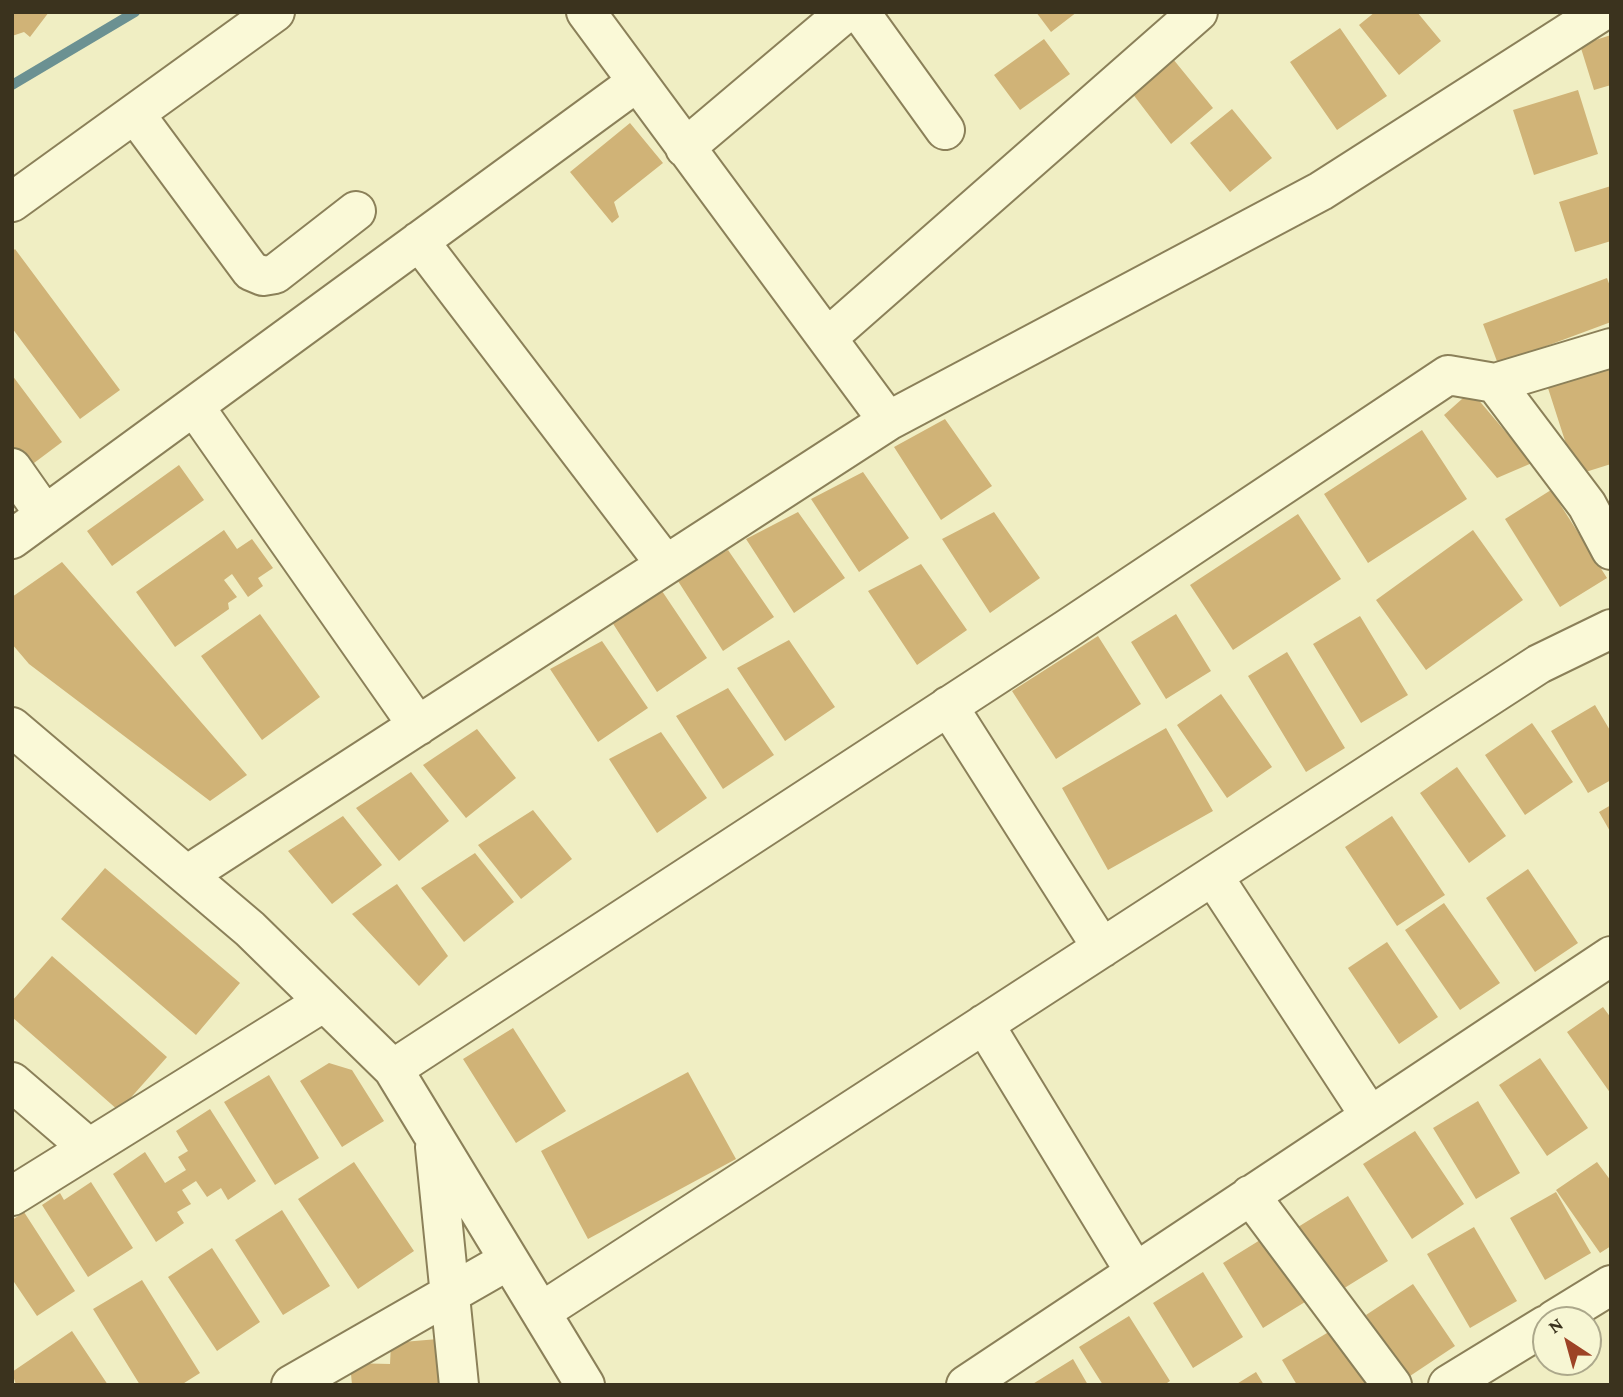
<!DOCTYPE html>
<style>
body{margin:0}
#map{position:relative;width:1623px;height:1397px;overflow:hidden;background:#f0eec3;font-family:"Crimson Pro",serif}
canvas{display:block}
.frame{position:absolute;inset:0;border:14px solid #3b331e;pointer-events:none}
.north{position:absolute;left:1532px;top:1306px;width:70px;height:70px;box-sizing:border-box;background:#f7f6d3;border:2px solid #aca88b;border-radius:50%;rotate:324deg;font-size:19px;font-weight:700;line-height:28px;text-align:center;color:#3b331e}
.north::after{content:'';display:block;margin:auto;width:24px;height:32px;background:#9d4326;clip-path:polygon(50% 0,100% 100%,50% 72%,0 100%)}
</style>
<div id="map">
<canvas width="1623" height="1397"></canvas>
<div class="frame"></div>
<div class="north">N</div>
</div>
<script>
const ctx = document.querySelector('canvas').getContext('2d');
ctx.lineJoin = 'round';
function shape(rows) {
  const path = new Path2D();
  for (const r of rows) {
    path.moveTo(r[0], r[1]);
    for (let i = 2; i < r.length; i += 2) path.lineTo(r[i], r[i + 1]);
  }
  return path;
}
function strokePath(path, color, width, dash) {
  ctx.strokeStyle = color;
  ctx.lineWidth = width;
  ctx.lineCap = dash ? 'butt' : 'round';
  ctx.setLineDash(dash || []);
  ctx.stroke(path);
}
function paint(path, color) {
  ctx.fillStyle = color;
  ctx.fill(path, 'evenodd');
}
strokePath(shape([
 [12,85,135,12]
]), '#6b9192', 10);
paint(shape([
 [12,12,49,12,30,37,24,32,12,36],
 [1036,12,1077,12,1051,32],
 [1375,12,1417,12,1441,41,1399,75,1359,25],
 [1340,28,1387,96,1337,130,1290,62],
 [1611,35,1611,85,1594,90,1580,45],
 [1044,39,1070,74,1020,110,994,75],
 [1173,59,1213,108,1171,144,1132,93],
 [1578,90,1598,154,1534,175,1513,110],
 [1232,109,1272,158,1230,192,1190,143],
 [630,123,663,163,614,202,619,217,612,223,570,172],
 [1611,186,1611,241,1575,252,1559,202],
 [15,249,120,390,80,419,12,328,12,252],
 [1607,278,1611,289,1611,322,1498,364,1483,324],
 [1611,365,1611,464,1576,475,1547,385],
 [12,375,62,442,26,469,12,451],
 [1471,391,1532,463,1497,478,1444,415],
 [945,419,992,486,941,520,894,447],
 [1422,430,1467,499,1368,563,1324,494],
 [179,465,204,500,112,566,87,531],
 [863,472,909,538,859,572,811,499],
 [1551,490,1607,578,1560,607,1505,519],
 [798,512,845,578,794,613,746,539],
 [994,512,1040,578,990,613,942,539],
 [1298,514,1341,579,1233,650,1190,585],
 [224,530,237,549,252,539,273,568,258,578,263,586,248,597,232,574,224,580,237,597,228,603,229,609,175,647,136,592],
 [1473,530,1523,600,1426,670,1376,600],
 [728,550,774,617,723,651,676,578],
 [62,562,247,775,210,801,29,664,12,644,12,597],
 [921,564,967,630,917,665,868,591],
 [662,591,707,658,657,692,610,619],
 [260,614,320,697,262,740,201,656],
 [1176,614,1211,671,1166,699,1131,642],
 [1360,616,1408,695,1361,723,1313,644],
 [1098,636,1141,704,1056,759,1012,691],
 [789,640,835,707,785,741,737,668],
 [602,641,648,708,598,742,550,669],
 [1287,652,1345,748,1306,772,1248,676],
 [728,688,774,755,723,789,676,716],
 [1221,694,1272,767,1227,798,1177,725],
 [1595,705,1611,732,1611,780,1588,793,1551,731],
 [1532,723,1573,782,1525,815,1485,755],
 [1166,728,1213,811,1108,870,1062,788],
 [477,729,516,778,466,818,423,765],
 [661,732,707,798,657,833,609,759],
 [1457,767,1506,836,1469,863,1420,793],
 [411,772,449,821,399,861,356,808],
 [1611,805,1611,833,1599,812],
 [533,810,572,859,521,899,478,845],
 [343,816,382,865,332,904,288,851],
 [1392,816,1445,895,1397,926,1345,847],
 [475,853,514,902,464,942,421,888],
 [105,868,240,983,196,1035,61,919],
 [1528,869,1578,943,1535,972,1486,898],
 [397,884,448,956,419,986,352,914],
 [1444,903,1500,983,1460,1010,1405,930],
 [1387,942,1438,1017,1399,1044,1348,968],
 [52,956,167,1057,119,1111,12,1017,12,1001],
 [1603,1007,1611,1018,1611,1094,1567,1032],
 [513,1028,566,1111,516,1143,463,1059],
 [1540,1058,1588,1128,1547,1156,1499,1085],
 [329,1063,352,1070,384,1121,342,1147,300,1081],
 [688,1072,736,1159,588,1239,541,1151],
 [269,1075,319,1158,275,1185,224,1102],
 [1478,1101,1520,1173,1476,1199,1433,1128],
 [210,1109,256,1181,228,1200,221,1188,207,1197,196,1181,182,1190,191,1204,177,1212,184,1223,156,1242,113,1174,145,1152,165,1183,186,1170,178,1157,188,1151,176,1131],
 [1415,1131,1464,1204,1412,1239,1363,1164],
 [354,1162,414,1251,358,1289,298,1199],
 [1597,1162,1611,1181,1611,1246,1600,1253,1556,1190],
 [91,1182,133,1248,88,1277,42,1205,60,1193,64,1200],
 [1556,1192,1591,1253,1545,1280,1510,1218],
 [1348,1196,1388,1261,1338,1292,1298,1227],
 [282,1210,330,1286,283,1315,235,1240],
 [24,1212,75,1291,37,1316,12,1279,12,1220],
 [1474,1227,1517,1301,1470,1328,1427,1254],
 [1273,1232,1313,1297,1263,1328,1223,1263],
 [212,1248,260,1322,217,1351,168,1277],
 [1203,1272,1243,1337,1193,1368,1153,1303],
 [142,1280,200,1373,181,1385,140,1385,93,1309],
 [1413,1284,1455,1346,1407,1378,1366,1315],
 [1129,1316,1170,1381,1164,1385,1103,1385,1079,1347],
 [1332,1330,1366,1385,1297,1385,1282,1360],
 [72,1331,108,1385,16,1385,12,1372],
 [438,1339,442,1385,352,1385,350,1363,390,1364,391,1343],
 [1073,1359,1088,1385,1031,1385],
 [1256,1372,1264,1385,1235,1385]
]), '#d0b377');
const minor = shape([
 [586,12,888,421],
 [860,12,945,130],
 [135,114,251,271,263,276,275,274,356,211],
 [685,148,846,12],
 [12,202,275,12],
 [419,241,666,565],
 [827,338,1198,12],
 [1495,383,1611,348],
 [194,406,418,726],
 [12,468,45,515],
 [12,539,637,82],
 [948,706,1102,948],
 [12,727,250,929,393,1069,585,1385],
 [187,875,888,421,1321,191,1601,12],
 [1213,876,1370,1116],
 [984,1024,1135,1272],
 [393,1069,1067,629,1448,375,1495,383,1587,505,1611,550],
 [12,1082,89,1148],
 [435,1147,459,1385],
 [1250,1195,1392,1385],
 [12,1196,324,1002],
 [541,1312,1539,664,1611,629],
 [1554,1320,1611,1285],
 [291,1385,509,1260],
 [966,1385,1611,956],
 [1448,1385,1546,1325]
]);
strokePath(minor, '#8b8059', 42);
strokePath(minor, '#faf9d7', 38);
</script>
